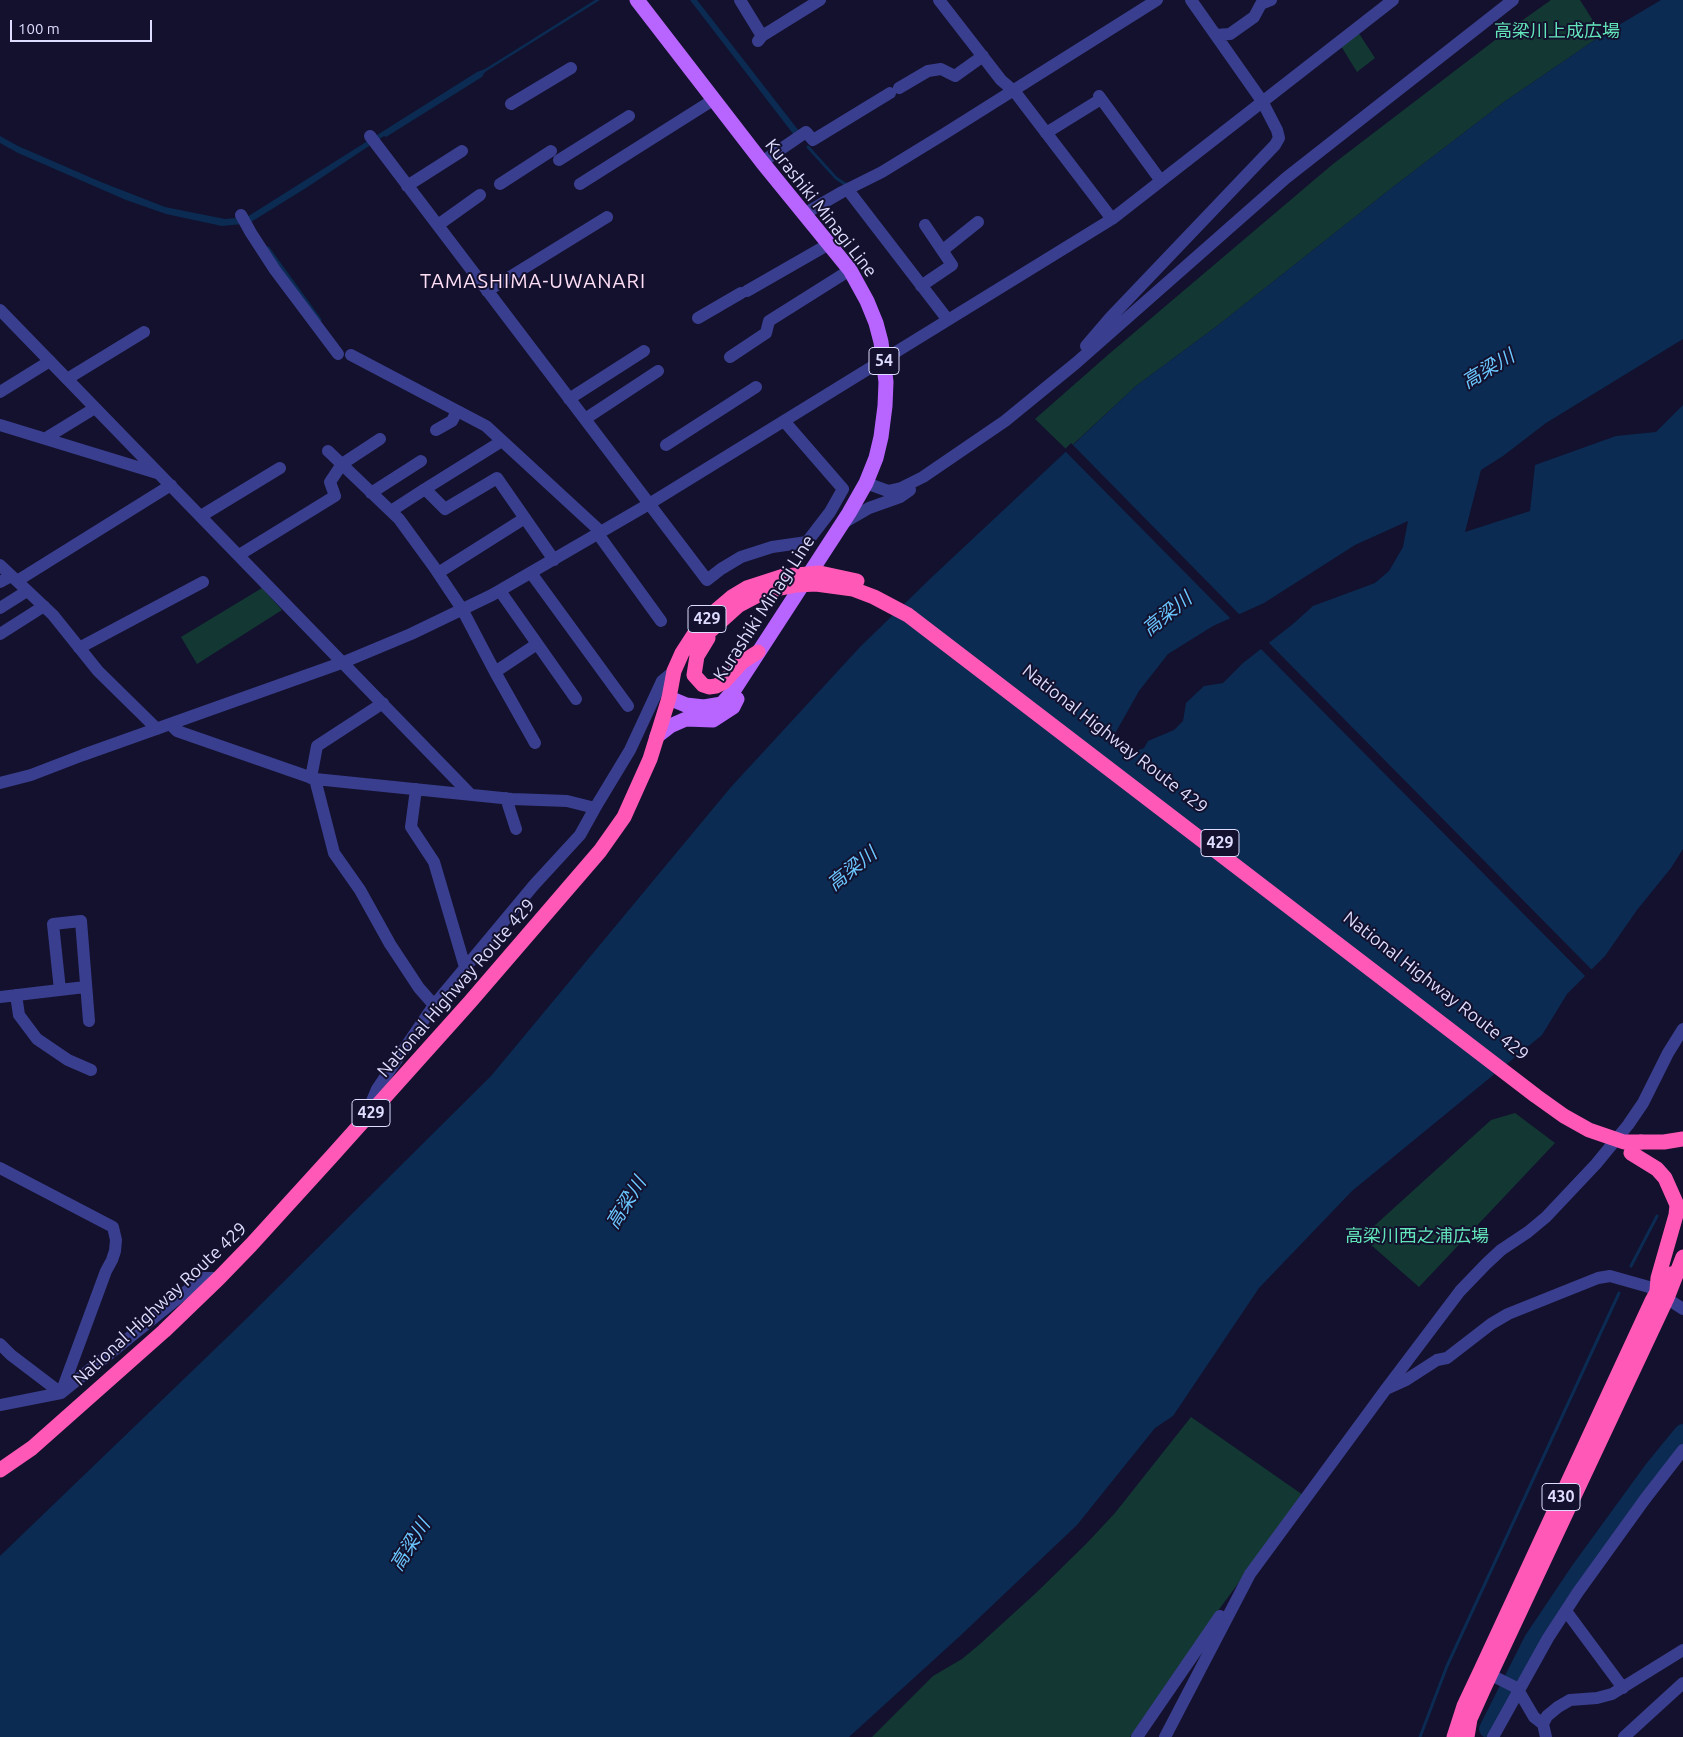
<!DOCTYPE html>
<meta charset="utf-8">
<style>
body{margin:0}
#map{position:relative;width:1683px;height:1737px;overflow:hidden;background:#13112d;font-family:Ubuntu,sans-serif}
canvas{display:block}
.scale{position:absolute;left:10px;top:20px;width:142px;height:22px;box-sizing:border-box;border:2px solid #deddff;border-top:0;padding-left:6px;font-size:15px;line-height:18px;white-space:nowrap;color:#deddff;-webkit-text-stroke:4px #13112d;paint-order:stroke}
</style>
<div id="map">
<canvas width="1683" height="1737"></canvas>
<div class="scale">100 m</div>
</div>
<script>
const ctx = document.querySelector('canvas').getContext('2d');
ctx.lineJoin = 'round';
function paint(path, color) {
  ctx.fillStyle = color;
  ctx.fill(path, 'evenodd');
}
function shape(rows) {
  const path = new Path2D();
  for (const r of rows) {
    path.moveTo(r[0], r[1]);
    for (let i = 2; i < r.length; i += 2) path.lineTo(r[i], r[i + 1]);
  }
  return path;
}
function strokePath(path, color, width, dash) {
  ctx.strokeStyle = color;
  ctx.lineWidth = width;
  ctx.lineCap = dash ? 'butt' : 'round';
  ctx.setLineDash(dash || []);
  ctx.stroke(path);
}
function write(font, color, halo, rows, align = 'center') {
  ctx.font = font + ' Ubuntu,"Noto Sans JP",sans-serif';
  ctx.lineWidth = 4;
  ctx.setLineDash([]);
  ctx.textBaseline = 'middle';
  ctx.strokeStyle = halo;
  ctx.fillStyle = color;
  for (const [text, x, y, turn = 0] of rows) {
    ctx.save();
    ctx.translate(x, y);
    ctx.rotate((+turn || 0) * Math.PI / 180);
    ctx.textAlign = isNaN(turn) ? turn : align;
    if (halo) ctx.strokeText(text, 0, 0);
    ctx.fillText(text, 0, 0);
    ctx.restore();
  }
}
paint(shape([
 [1551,0,1580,0,1602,35,1504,102,1393,187,1217,326,1136,386,1067,450,1035,419,1109,354,1333,164,1503,34],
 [1358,32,1375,58,1357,72,1341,46],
 [262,588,282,610,197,664,181,637],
 [1515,1113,1555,1143,1419,1287,1362,1237,1491,1120],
 [1191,1417,1303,1495,1212,1619,1130,1737,872,1737,933,1676,962,1659,980,1644,1037,1592,1087,1543,1115,1513]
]), '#133833');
paint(shape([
 [595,0,600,0,485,72,482,77,386,137,384,136,306,188,251,222,243,224,222,226,166,214,126,200,18,153,0,143,0,136,18,146,101,182,165,207,225,219,247,217,477,72,485,69],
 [690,0,697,0,799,131,794,135],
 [1661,0,1683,0,1683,339,1546,423,1503,456,1481,470,1465,532,1530,511,1535,465,1616,436,1656,432,1683,405,1683,849,1671,868,1637,910,1605,956,1567,994,1542,1035,1352,1191,1259,1288,1173,1416,1155,1428,1077,1525,960,1636,849,1737,0,1737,0,1556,241,1324,491,1076,731,787,860,647,932,577,1136,386,1217,326,1393,187,1504,102,1602,35],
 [1408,521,1403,547,1389,571,1375,583,1313,606,1293,624,1243,663,1223,683,1204,686,1186,703,1183,721,1174,730,1148,741,1144,748,1136,751,1131,757,1112,739,1139,691,1168,654,1213,626,1264,603,1355,545]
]), '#0b2b52');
paint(shape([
 [1071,443,1241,616,1232,620,1064,450],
 [1267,641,1593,971,1587,978,1259,647]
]), '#13112d');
strokePath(shape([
 [808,147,836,178,845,184,847,184],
 [268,248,320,320],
 [1631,1266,1657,1216],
 [1420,1737,1447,1666,1619,1293]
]), '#0b2b52', 3);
strokePath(shape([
 [1488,1729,1533,1640,1580,1570,1652,1471,1683,1433]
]), '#0b2b52', 18);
strokePath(shape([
 [740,0,762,36,758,41],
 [939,0,1001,80,1015,92,1112,219],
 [1216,35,1230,34,1254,17,1261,4,1271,0],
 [762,36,820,0],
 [899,88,928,71,941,69,955,76,983,56],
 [1099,96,1161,181],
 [511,104,571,68],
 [1046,133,1101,99],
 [370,136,707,580,721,569,741,557,772,547,807,542,830,512,843,489,784,421],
 [559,160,629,116],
 [762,162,806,132,813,140,890,93],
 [500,184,551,151],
 [580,184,713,100],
 [407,186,462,151],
 [848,190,948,320],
 [804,214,842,192,882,172,944,134,1157,0],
 [241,215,251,233,275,270,338,354],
 [438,225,480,195],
 [943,250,978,222],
 [921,286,952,265,925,225],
 [487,291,607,217],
 [747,291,829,244],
 [0,310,471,795],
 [698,318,741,293],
 [1086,346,1110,318,1275,145,1279,138,1277,130,1262,101,1191,0],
 [351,355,486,426,601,532],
 [730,357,766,333,769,321,850,270],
 [67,379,144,332],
 [0,392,50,361],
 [569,399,644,351],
 [585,419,658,371],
 [0,425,157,473],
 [436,430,452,421,457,411],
 [46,438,95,408],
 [502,441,425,489,445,509,497,478,554,560],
 [666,445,756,387],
 [328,451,399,519,434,567,462,609,495,672,535,743],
 [866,483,888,491,901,488,923,477,1005,421,1076,363,1286,178,1513,0],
 [371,493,421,461],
 [391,511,425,489],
 [201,516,280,468],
 [843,523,869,508,900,497,910,490],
 [598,534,661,621],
 [239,555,335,496,330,482,342,464,380,439],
 [0,565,53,615,98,671,157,729],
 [438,573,525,518],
 [531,573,628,706],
 [17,581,171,485],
 [0,582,11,576],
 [500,591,576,699],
 [0,608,27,591],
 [0,634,44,606],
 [79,648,203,582],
 [495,672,537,644],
 [171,725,177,731,315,779,512,799,567,801,595,808,630,750,662,681,674,671],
 [311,778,317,746,383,703],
 [315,779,334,853,360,890,390,944,419,988,434,1005],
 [0,783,31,775,83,755,344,662,411,634,492,595,649,504,1112,219,1393,0],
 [416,789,411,827,434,862,465,967],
 [506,798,516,829],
 [60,990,53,924,81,921,89,1021],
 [16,995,19,1015,37,1039,68,1060,91,1070],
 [0,997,85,987],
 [372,1111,372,1101,377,1089,434,1005,534,885,580,835,595,808],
 [0,1168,113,1227,116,1240,115,1251,112,1260,106,1271,61,1393],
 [0,1344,11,1355,61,1393],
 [1386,1389,1406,1380,1437,1360,1447,1358,1491,1324,1508,1314,1598,1278,1610,1276,1649,1287,1683,1309],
 [0,1405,61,1393,198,1282,204,1278,219,1278],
 [1566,1611,1623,1688],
 [1483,1671,1517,1688,1534,1717,1543,1724],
 [1137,1737,1220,1616],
 [1165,1737,1250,1574,1386,1389,1460,1291,1486,1264,1501,1250,1528,1232,1546,1217,1596,1164,1628,1125,1643,1103,1668,1053,1683,1029],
 [1493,1737,1548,1638,1578,1592,1645,1499,1683,1450],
 [1546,1737,1543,1724,1547,1716,1558,1707,1570,1700,1597,1698,1612,1694,1683,1650],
 [1624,1737,1683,1683]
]), '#3a3e8e', 12);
strokePath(shape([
 [637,0,762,162,850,270,867,301,876,323,881,342,886,382,885,406,881,437,876,458,866,483,849,513,734,690,722,704,704,707,686,705,669,698],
 [657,736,670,726,686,719,713,720,733,707,737,699]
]), '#b864ff', 15);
strokePath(shape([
 [708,638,697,656,694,675,703,685,709,687,716,686,724,682,742,662,758,652],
 [699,645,709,632,739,605,756,596,774,590],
 [1641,1142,1664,1142,1683,1139],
 [1631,1153,1657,1169,1665,1178,1677,1205,1676,1215,1658,1278,1657,1290],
 [0,1470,32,1448,164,1331,219,1278,251,1245,332,1156,470,1002,600,851,624,817,650,759,669,698,674,671,682,653,693,636,705,620,732,597,747,588,784,576],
 [1454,1737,1464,1706,1481,1670,1652,1301,1657,1292,1671,1274],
 [1467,1737,1470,1719,1484,1688,1667,1298,1683,1257]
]), '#ff58b6', 15);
strokePath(shape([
 [784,576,820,573,857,581],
 [776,589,797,585,816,584,853,589,874,597,908,615,1536,1096,1564,1116,1589,1130,1624,1142,1641,1142]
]), '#ff58b6', 15);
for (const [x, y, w] of [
 [884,361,30],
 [707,619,38],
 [1220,843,38],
 [371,1113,38],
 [1561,1497,38]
]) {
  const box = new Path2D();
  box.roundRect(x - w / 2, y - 13.5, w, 27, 4);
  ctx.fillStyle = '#13112d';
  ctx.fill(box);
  strokePath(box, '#deddff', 1);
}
write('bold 16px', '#deddff', null, [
 ["54",884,361],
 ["429",707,619],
 ["429",1220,843],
 ["429",371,1113],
 ["430",1561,1497]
]);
write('18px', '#62e5ba', '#13112d', [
 ["高梁川上成広場",1557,31],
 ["高梁川西之浦広場",1417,1236]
]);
write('18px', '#deddff', '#13112d', [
 ["Kurashiki Minagi Line",821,208,52],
 ["Kurashiki Minagi Line",764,608,-57],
 ["National Highway Route 429",1115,739,38],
 ["National Highway Route 429",1436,986,38],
 ["National Highway Route 429",456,988,-49],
 ["National Highway Route 429",160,1304,-43]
]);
write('italic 19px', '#6bc7ff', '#13112d', [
 ["高梁川",1488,369,-31],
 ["高梁川",1167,614,-39],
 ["高梁川",852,869,-39],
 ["高梁川",626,1203,-58],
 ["高梁川",410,1545,-58]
]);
ctx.letterSpacing = '1px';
write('20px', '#ffdff6', '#13112d', [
 ["TAMASHIMA-UWANARI",533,281]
]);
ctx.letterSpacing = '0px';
</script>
